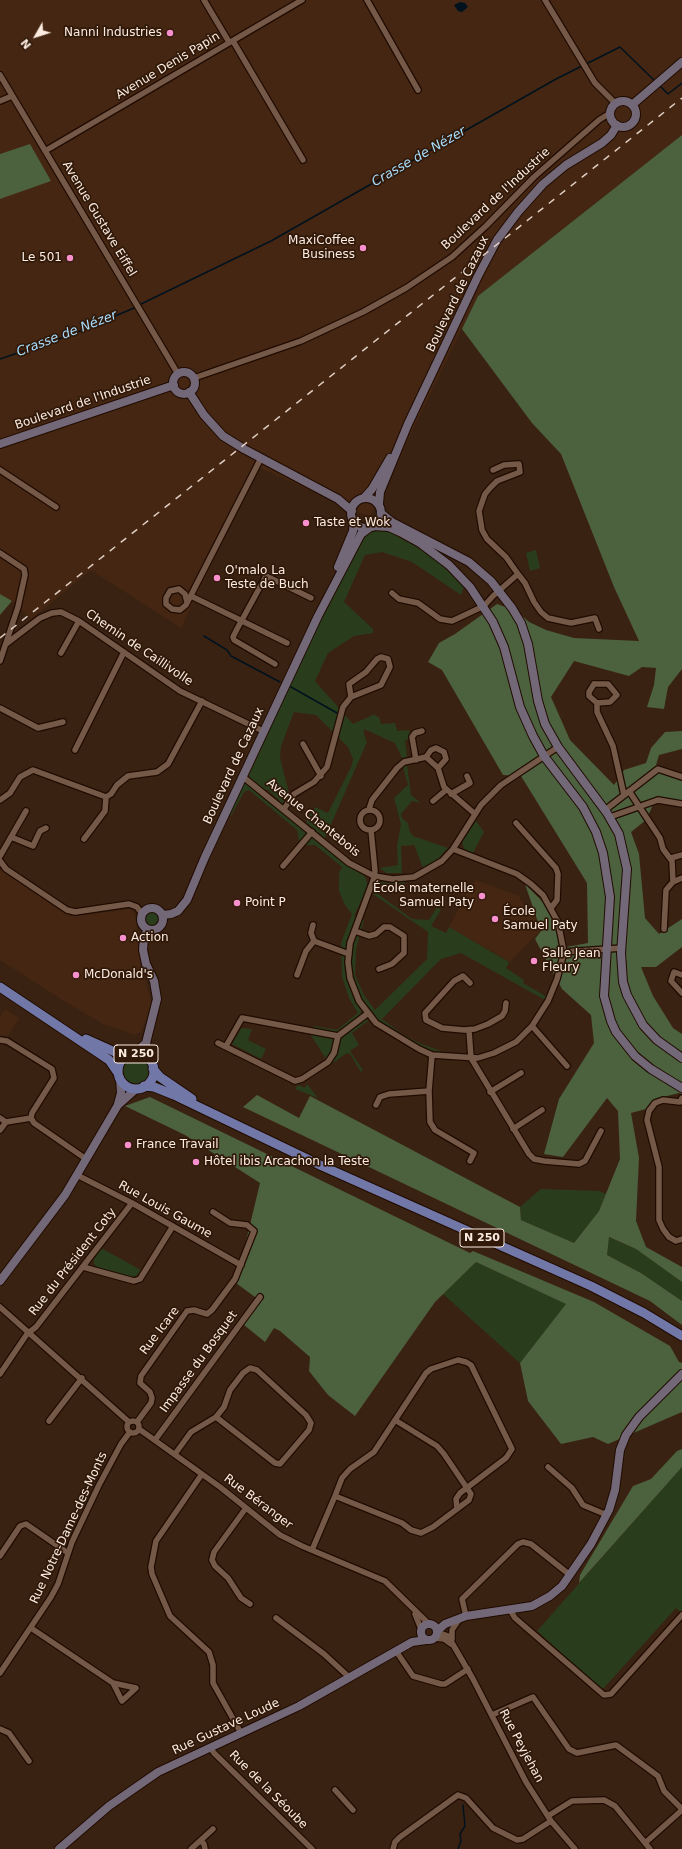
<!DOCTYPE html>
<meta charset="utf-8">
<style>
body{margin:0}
#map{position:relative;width:682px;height:1849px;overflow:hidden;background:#3a2212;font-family:"DejaVu Sans",sans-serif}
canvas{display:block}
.north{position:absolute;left:16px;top:16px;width:40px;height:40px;-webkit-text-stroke:3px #301909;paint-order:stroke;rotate:231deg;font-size:11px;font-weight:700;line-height:16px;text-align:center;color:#fdece2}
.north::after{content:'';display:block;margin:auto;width:14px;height:18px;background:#fdece2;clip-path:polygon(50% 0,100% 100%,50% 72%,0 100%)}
</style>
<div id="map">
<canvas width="682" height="1849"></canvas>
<div class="north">N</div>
</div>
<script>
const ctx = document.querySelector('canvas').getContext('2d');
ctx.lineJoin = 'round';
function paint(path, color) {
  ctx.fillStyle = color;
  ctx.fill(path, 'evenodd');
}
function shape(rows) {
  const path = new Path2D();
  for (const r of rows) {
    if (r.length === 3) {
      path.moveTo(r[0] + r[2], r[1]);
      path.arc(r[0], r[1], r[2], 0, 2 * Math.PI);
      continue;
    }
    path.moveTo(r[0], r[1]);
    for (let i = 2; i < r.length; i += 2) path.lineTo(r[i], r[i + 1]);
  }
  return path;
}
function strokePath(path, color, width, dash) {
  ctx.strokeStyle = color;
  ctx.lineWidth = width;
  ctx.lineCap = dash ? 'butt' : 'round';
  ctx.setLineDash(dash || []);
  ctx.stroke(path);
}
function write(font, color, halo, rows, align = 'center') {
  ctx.font = font + ' "DejaVu Sans",sans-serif';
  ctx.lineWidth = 3.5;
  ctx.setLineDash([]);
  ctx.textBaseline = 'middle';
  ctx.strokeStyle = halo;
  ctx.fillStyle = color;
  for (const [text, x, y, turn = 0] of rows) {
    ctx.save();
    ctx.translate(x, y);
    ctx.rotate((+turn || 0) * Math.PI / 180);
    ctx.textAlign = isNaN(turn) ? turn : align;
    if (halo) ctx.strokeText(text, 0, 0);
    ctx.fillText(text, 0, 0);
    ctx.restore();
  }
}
paint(shape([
 [0,0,682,0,682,135,478,296,370,517,258,467,181,628,91,570,31,619,12,601,0,594],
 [0,869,65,913,75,916,131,909,135,914,141,966,152,1005,141,1032,135,1035,103,1024,64,1001,0,960],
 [476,880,519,896,524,905,533,911,540,931,510,962,449,927,463,900,461,894,465,885,470,887],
 [5,1009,19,1018,8,1036,0,1035,0,1017]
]), '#442612');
paint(shape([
 [372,529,388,529,419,546,447,567,465,584,461,595,412,562,382,552,365,555,344,602,373,629,373,633,354,636,328,653,315,681,353,724,375,714,375,716,379,717,381,724,395,723,397,731,409,730,411,739,405,740,407,757,402,758,395,743,364,729,364,735,367,742,325,838,306,822,315,807,328,813,352,765,353,759,348,747,316,715,294,712,281,746,280,758,290,797,288,802,282,803,268,790,264,789,253,781,249,776,249,769,290,681,293,679,305,655,321,615,363,536],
 [536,550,540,568,530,571,526,553],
 [407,764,411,795,421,803,412,801,401,814,402,818,408,823,409,830,413,836,448,848,439,858,423,868,414,845,401,846,402,873,386,873,380,868,398,865,397,846,401,824,394,798,408,785,403,767],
 [246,782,345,863,365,876,368,886,354,916,364,920,356,949,355,975,364,995,375,1010,427,959,428,932,373,894,378,881,388,883,405,881,404,885,385,885,378,894,412,919,429,920,437,907,441,910,431,926,446,933,449,927,509,962,506,968,524,980,523,983,547,997,545,1000,461,953,441,959,382,1019,402,1034,421,1044,441,1051,439,1052,426,1049,403,1037,364,1010,360,1012,368,1021,352,1033,359,1045,350,1051,363,1070,361,1072,350,1054,347,1053,330,1065,310,1034,314,1026,337,1030,358,1013,349,998,342,977,341,943,352,914,345,905,339,891,339,874,342,867,315,845,305,845,299,841,297,830,249,790,244,792,231,816,228,813,242,784],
 [476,821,484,832,473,853,465,851,462,842],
 [152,919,8],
 [241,1028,252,1029,248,1040,266,1049,261,1059,232,1044],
 [136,1071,14],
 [307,1084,318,1098,295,1089,298,1085,305,1088],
 [541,1189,599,1191,606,1194,599,1211,574,1243,521,1220,520,1207],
 [608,1237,636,1249,682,1282,682,1301,641,1273,607,1255],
 [101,1248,141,1270,136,1276,131,1277,98,1268,94,1264,94,1259],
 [476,1262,567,1304,520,1363,443,1294],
 [682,1467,682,1613,676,1608,602,1690,537,1631]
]), '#293d1c');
paint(shape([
 [682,135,682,669,668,687,664,709,647,707,654,685,656,668,642,667,629,676,574,661,551,697,570,740,614,785,624,770,646,763,651,748,665,732,682,731,682,749,659,755,656,765,682,776,682,802,657,796,646,820,631,832,639,854,645,918,659,934,682,919,682,947,656,967,641,967,653,996,673,1028,682,1034,682,1094,679,1093,655,1099,646,1109,631,1113,639,1158,636,1221,646,1247,682,1267,682,1282,636,1249,609,1237,607,1255,641,1273,682,1301,682,1325,650,1301,243,1107,257,1095,299,1118,310,1096,520,1207,521,1220,574,1243,599,1211,620,1159,618,1111,607,1098,563,1157,544,1154,559,1099,594,1043,591,1015,562,989,535,939,541,931,525,884,547,906,566,947,588,943,587,883,521,776,503,775,442,670,428,662,439,643,455,634,497,604,517,611,529,622,546,630,574,638,639,641,614,587,561,454,532,423,462,329,478,296],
 [30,144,51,181,0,199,0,154],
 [0,594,12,601,0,615],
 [150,1097,470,1253,473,1251,594,1302,670,1346,679,1362,682,1363,682,1412,608,1444,593,1437,561,1444,528,1401,520,1363,566,1304,476,1262,435,1302,355,1416,328,1395,309,1371,310,1357,280,1331,274,1328,265,1342,244,1325,259,1300,236,1283,260,1183,185,1135,125,1106],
 [682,1449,682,1467,579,1583,580,1575,633,1486,651,1479,677,1451]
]), '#4c613e');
paint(shape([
 [460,2,465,3,468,7,462,12,458,11,454,5]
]), '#00121e');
strokePath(shape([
 [659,85,668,94,682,83],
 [141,304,271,241,556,79,620,47,655,81],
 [0,359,73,334,134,308],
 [204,636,227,650,231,656,280,682],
 [291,687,337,713],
 [458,1849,461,1841,460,1834,465,1826,463,1805]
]), '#00121e', 1.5);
const street = shape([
 [204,0,229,42],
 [367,0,418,90],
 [545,0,595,83,615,103],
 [233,41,303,160],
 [0,75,178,374],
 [0,101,12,96],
 [45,151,302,0],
 [194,378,301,341,363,312,406,288,452,257,486,226,534,177,599,120,610,113],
 [0,470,56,507],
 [0,553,24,569,25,575,18,607,0,661],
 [518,574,525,583,534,602,541,612,548,618,571,623,595,618,599,629],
 [392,593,399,599,418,603,440,619,452,621,484,606,493,596,518,574,506,557,487,539,482,530,479,511,485,494,490,488,497,481,520,472,519,464,504,465,493,470],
 [191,596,287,643],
 [187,602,185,594,179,589,170,591,166,598,166,604,172,609,180,610,186,605,261,458],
 [6,644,40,618,52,613,61,612,79,621,180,691,263,731],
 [61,653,79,621],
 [275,664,234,640,233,637,237,629,266,576,311,598],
 [594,684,608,684,617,695,610,702,597,703,589,696,589,692,594,684],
 [597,703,597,712,613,746,624,795],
 [0,708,38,728,63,722],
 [303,744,321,776],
 [75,750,124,652],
 [426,757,431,750,436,748,444,752,446,759,438,768],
 [416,760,412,737,415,733,422,731],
 [242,776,349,863,374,876,393,879,414,877,442,861,453,849,481,805,501,785,558,747],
 [629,791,660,838,663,849,672,861,673,882,666,890,664,929],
 [451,794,470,783,467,776],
 [0,800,10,793,20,777,33,770,106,797,111,794,117,785,128,776,157,772,168,764,202,701],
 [433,801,446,790],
 [284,809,294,794,314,782,327,767,343,707,351,697,349,684,366,672,377,659,381,657,388,659,390,667,381,685,351,697],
 [369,809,372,800,397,768,404,762,426,757,438,768,444,787,475,814],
 [370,820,10],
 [605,810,658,769,682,777],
 [610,817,658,800,682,804],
 [516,823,556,868,558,874,557,900,551,908],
 [371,830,375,871,374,878,350,943,348,962,350,978,359,1001,376,1023,419,1049,432,1055,478,1058,494,1053,516,1042,532,1026,548,1001,557,979,564,952,558,922,543,895,531,884,517,874,453,849],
 [11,837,33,846,40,831,46,828],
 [84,839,105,811,106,797],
 [0,856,26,811],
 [671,858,682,855],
 [0,861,6,869,67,910,75,912,129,904,137,907,142,914],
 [283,866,312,832],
 [673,882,682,878],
 [313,925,311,933,314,941,349,954],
 [355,931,369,936,376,934,384,927,390,927,404,936,404,953,392,964,379,969],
 [564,952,622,948],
 [297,975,306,951,314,941],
 [682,975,674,972,671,981,682,993],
 [470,983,463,976,454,981,425,1013,426,1020,442,1028,464,1030,475,1029,488,1024,502,1016,505,1011,506,1003],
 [532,1026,567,1066],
 [469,1030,471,1058,529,1154,534,1159,544,1161,579,1164,585,1161,601,1131],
 [0,1040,7,1041,52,1069,54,1078,32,1113,31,1118],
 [218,1043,295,1081,302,1079,328,1062,334,1053,338,1036,367,1014],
 [226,1046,242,1018,338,1036],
 [432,1055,429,1091,430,1122,435,1130,474,1153,470,1161],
 [490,1092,521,1073],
 [682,1098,680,1102,663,1100,655,1103,649,1111,647,1120,659,1167,659,1220,663,1229,669,1237,676,1241,682,1239],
 [376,1105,380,1097,389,1094,429,1091],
 [0,1118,6,1122],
 [513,1129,542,1110],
 [0,1130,6,1122,31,1118,34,1123,86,1159],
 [77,1175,132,1203,241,1265],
 [83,1267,134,1281,140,1279,173,1226],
 [0,1307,129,1422],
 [0,1374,27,1334,36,1327,132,1203],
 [395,1420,437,1446,444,1454,471,1494,469,1500,457,1509],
 [49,1421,82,1378],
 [133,1427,6],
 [137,1422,151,1403,152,1398,150,1392,140,1383,141,1376,187,1311,194,1310,207,1314,212,1310,235,1279,254,1231,247,1225,230,1223,213,1212],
 [139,1429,220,1487,280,1535,302,1546,385,1581,429,1624],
 [155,1440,260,1297],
 [175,1454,191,1432,216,1417,224,1407,230,1390,243,1373,250,1368,257,1370,306,1415,311,1423,309,1430,280,1464,275,1463,216,1417],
 [548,1467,572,1488,583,1505,607,1515],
 [202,1474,156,1541,151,1567,152,1574,170,1616,209,1652,213,1665,213,1683,241,1733],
 [246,1508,214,1552,212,1560,215,1566,228,1578,241,1598,250,1604],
 [312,1550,335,1496,342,1478,350,1469,374,1452,426,1373,431,1369,458,1360,466,1362,471,1365,512,1449,506,1458,460,1493,456,1499,457,1509,433,1527,421,1533,411,1530,402,1523,335,1496],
 [0,1556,20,1526,26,1524,68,1553],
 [510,1610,515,1618,604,1695,611,1694,682,1615],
 [415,1614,421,1629],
 [466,1616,462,1599,518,1544,523,1542,531,1544,570,1575],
 [276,1618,324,1654,350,1678],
 [31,1628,113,1683,122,1701,136,1688,113,1683],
 [437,1632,448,1636,473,1679,526,1782,551,1821,575,1849],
 [434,1638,444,1639,451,1644],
 [452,1639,452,1630,460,1618],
 [396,1651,413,1676,441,1684,445,1684,468,1669],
 [0,1673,51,1597,58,1584,72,1542,99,1485,121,1444,130,1432],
 [492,1715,533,1697,569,1749,577,1753,616,1745,658,1776,664,1791,682,1809],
 [0,1729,9,1733,29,1761],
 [210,1747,214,1753,312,1849],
 [335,1790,353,1810],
 [548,1816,572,1801,604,1800,615,1806,650,1849],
 [201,1841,204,1844,205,1849],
 [645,1843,682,1810],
 [191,1849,213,1829],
 [393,1849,395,1842,400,1837,458,1795,466,1798,493,1828,517,1840,523,1839,551,1821]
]);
const secondary = shape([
 [623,114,13],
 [632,105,682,62],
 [184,383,11],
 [189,392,204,415,223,436,244,449,338,499,352,511],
 [0,444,174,385],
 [364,498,372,489,390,458],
 [366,513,15],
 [379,504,380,492,408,424,478,276,497,240,518,212,543,184,566,165,602,143,611,135,617,125],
 [381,513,392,522,469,562,491,581,512,608,521,623,528,644,538,701,545,724,558,747,607,813,619,834,627,869,621,953,623,982,627,995,643,1025,657,1040,682,1058],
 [373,526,389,527,400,532,420,543,449,565,470,587,493,622,504,647,520,707,533,736,544,756,583,807,596,832,603,853,610,897,604,996,611,1021,616,1032,635,1056,651,1069,682,1088],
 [338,567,353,531,354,521],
 [152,919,11],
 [163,915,171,914,178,911,187,900,205,857,318,616,361,534,369,528],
 [148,930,144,937,143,950,146,964,154,981,157,999,146,1043,150,1060],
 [134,1053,146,1043],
 [118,1104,121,1093,120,1078],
 [0,1281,65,1195,118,1105,136,1089],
 [429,1632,8],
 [437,1631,445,1624,466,1616,532,1606,550,1596,562,1586,591,1544,609,1510,615,1490,620,1450,626,1435,639,1417,682,1374],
 [59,1849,109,1806,158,1772,299,1706,412,1642,426,1640]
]);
const primary = shape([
 [0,987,109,1060,118,1073],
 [86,1039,115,1052,131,1054],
 [136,1071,18],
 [153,1069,160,1077,192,1099],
 [144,1086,154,1087,174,1095,322,1166,591,1286,644,1313,682,1336]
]);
strokePath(street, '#200b00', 8);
strokePath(secondary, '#200b00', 10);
strokePath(primary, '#200b00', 11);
strokePath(street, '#755948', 5.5);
strokePath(secondary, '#736878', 8);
strokePath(primary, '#7178a8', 9);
strokePath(shape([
 [0,638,682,98]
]), '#e0cec3', 1.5, [7, 7]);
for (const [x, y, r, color] of [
 [170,33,4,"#f890cd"],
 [363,248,4,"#f890cd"],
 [70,258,4,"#f890cd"],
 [306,523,4,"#f890cd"],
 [217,578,4,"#f890cd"],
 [482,896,4,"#f890cd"],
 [237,903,4,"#f890cd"],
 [495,919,4,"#f890cd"],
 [123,938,4,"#f890cd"],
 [534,961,4,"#f890cd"],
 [76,975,4,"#f890cd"],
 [128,1145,4,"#f890cd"],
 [196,1162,4,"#f890cd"]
]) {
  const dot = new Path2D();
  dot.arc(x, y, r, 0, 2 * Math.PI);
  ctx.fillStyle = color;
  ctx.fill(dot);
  strokePath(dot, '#301909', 1.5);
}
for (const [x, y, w] of [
 [136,1054,44],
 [482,1238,44]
]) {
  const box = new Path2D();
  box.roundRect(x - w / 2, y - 9, w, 18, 3);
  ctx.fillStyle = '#301909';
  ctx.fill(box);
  strokePath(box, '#fdece2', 1);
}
write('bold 11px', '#fdece2', null, [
 ["N 250",136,1054],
 ["N 250",482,1238]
]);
write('12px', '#fdece2', '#301909', [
 ["Nanni Industries",162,33,"right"],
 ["MaxiCoffee",355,241,"right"],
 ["Business",355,255,"right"],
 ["Le 501",62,258,"right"],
 ["Taste et Wok",314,523],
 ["O'malo La",225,571],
 ["Teste de Buch",225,585],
 ["École maternelle",474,889,"right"],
 ["Samuel Paty",474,903,"right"],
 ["Point P",245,903],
 ["École",503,912],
 ["Samuel Paty",503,926],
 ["Action",131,938],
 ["Salle Jean",542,954],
 ["Fleury",542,968],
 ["McDonald's",84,975],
 ["France Travail",136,1145],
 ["Hôtel ibis Arcachon la Teste",204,1162]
], 'left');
write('12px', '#fdece2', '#301909', [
 ["Avenue Denis Papin",168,66,-31],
 ["Boulevard de l'Industrie",496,199,-43],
 ["Avenue Gustave Eiffel",99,219,59],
 ["Boulevard de Cazaux",458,294,-64],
 ["Boulevard de l'Industrie",83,403,-19],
 ["Chemin de Caillivolle",139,648,34],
 ["Boulevard de Cazaux",234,766,-65],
 ["Avenue Chantebois",313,818,39],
 ["Rue Louis Gaume",165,1210,29],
 ["Rue du Président Coty",73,1262,-52],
 ["Rue Icare",160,1331,-53],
 ["Impasse du Bosquet",199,1362,-54],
 ["Rue Béranger",258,1502,37],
 ["Rue Notre-Dame-des-Monts",69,1528,-65],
 ["Rue Gustave Loude",226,1727,-25],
 ["Rue Peyjehan",521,1746,62],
 ["Rue de la Séoube",268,1790,45]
]);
write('italic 13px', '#a7ddfe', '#301909', [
 ["Crasse de Nézer",419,157,-30],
 ["Crasse de Nézer",67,334,-21]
]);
</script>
